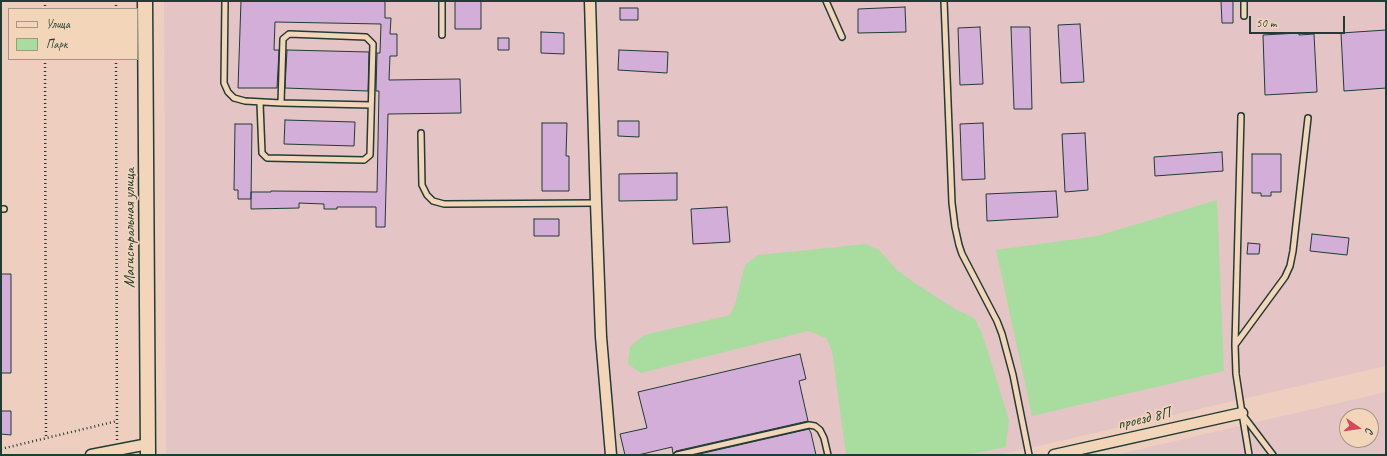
<!DOCTYPE html>
<meta charset="utf-8">
<style>
body{margin:0}
#map{position:relative;width:1387px;height:456px;overflow:hidden;background:#edcebf;font-family:Caveat,sans-serif}
canvas{display:block}
.frame{position:absolute;inset:0;border:2px solid #1f3d34;pointer-events:none}
.legend{position:absolute;left:8px;top:8px;width:130px;height:52px;box-sizing:border-box;background:#f3d6b9;border:1px solid #9e9984;margin:0;padding:5px 7px;list-style:none;font-size:12px;color:#1f3d34}
.legend li{display:flex;align-items:center;gap:8px;height:20px}
.legend b{width:20px;border:1px solid #9e9984}
.north{position:absolute;left:1339px;top:408px;width:40px;height:40px;box-sizing:border-box;background:#f3d6b9;border:1px solid #9e9984;border-radius:50%;rotate:103deg;font-size:11px;font-weight:700;line-height:16px;text-align:center;color:#1f3d34}
.north::after{content:'';display:block;margin:auto;width:14px;height:18px;background:#d1495b;clip-path:polygon(50% 0,100% 100%,50% 72%,0 100%)}
.scale{position:absolute;left:1249px;top:16px;width:96px;height:18px;box-sizing:border-box;border:2px solid #1f3d34;border-top:0;padding-left:5px;font-size:12px;line-height:14px;white-space:nowrap;color:#1f3d34;-webkit-text-stroke:3px #f3d6b9;paint-order:stroke}
</style>
<div id="map">
<canvas width="1387" height="456"></canvas>
<div class="frame"></div>
<ul class="legend">
<li><b style="height:5px;background:#f3d6b9"></b>Улица</li>
<li><b style="height:11px;background:#a9dd9f"></b>Парк</li>
</ul>
<div class="north">С</div>
<div class="scale">50 m</div>
</div>
<script>
const ctx = document.querySelector('canvas').getContext('2d');
ctx.lineJoin = 'round';
function paint(path, color) {
  ctx.fillStyle = color;
  ctx.fill(path, 'evenodd');
}
function shape(rows) {
  const path = new Path2D();
  for (const r of rows) {
    path.moveTo(r[0], r[1]);
    for (let i = 2; i < r.length; i += 2) path.lineTo(r[i], r[i + 1]);
  }
  return path;
}
function strokePath(path, color, width, dash) {
  ctx.strokeStyle = color;
  ctx.lineWidth = width;
  ctx.lineCap = dash ? 'butt' : 'round';
  ctx.setLineDash(dash || []);
  ctx.stroke(path);
}
function write(font, color, halo, rows, align = 'center') {
  ctx.font = font + ' Caveat,sans-serif';
  ctx.lineWidth = 3.5;
  ctx.setLineDash([]);
  ctx.textBaseline = 'middle';
  ctx.strokeStyle = halo;
  ctx.fillStyle = color;
  for (const [text, x, y, turn = 0] of rows) {
    ctx.save();
    ctx.translate(x, y);
    ctx.rotate((+turn || 0) * Math.PI / 180);
    ctx.textAlign = isNaN(turn) ? turn : align;
    if (halo) ctx.strokeText(text, 0, 0);
    ctx.fillText(text, 0, 0);
    ctx.restore();
  }
}
paint(shape([
 [164,1,1386,1,1386,366,999,455,166,455],
 [1386,392,1386,455,1115,455],
 [1347,416,1371,416,1371,440,1347,440]
]), '#e5c4c6');
paint(shape([
 [1217,200,1224,371,1032,416,996,250,1097,236],
 [866,244,879,250,896,269,916,284,955,309,974,318,982,333,1009,420,1006,447,966,455,846,455,832,351,826,338,808,331,641,373,628,364,630,347,644,335,730,315,735,304,745,265,758,255]
]), '#a9dd9f');
const building = shape([
 [241,1,385,1,385,18,391,18,390,34,397,34,397,56,390,56,389,80,460,79,461,113,388,114,385,227,376,227,376,207,337,207,337,209,324,209,324,204,299,203,299,208,251,209,251,192,271,192,271,191,377,192,379,91,376,91,377,53,380,53,381,24,275,22,274,50,279,50,277,88,238,88,241,1],
 [455,1,481,1,481,29,455,29,455,1],
 [1221,1,1233,1,1233,23,1222,23,1221,1],
 [905,7,906,32,858,33,858,9,905,7],
 [620,8,638,8,638,20,620,20,620,8],
 [1080,24,1084,82,1061,83,1058,25,1080,24],
 [980,27,983,84,960,85,958,28,980,27],
 [1011,27,1030,27,1032,109,1014,109,1011,27],
 [1386,30,1386,88,1344,91,1341,33,1386,30],
 [541,32,564,33,564,54,541,53,541,32],
 [1299,33,1299,35,1314,34,1317,92,1265,95,1263,35,1299,33],
 [498,38,509,38,509,50,498,50,498,38],
 [287,50,369,52,368,91,285,88,287,50],
 [619,50,668,52,667,73,618,70,619,50],
 [285,120,355,122,354,146,284,144,285,120],
 [618,121,639,121,639,137,618,136,618,121],
 [542,123,567,123,566,156,569,156,569,191,542,191,542,123],
 [983,123,985,179,962,180,960,124,983,123],
 [235,124,252,124,251,199,238,199,238,190,234,190,235,124],
 [1085,133,1088,190,1065,192,1062,134,1085,133],
 [1222,152,1223,171,1155,176,1154,157,1222,152],
 [1252,154,1281,154,1281,192,1271,192,1271,196,1261,196,1261,193,1252,193,1252,154],
 [677,173,677,200,619,201,619,174,677,173],
 [1056,191,1058,217,987,221,986,194,1056,191],
 [727,207,730,242,693,244,691,209,727,207],
 [534,219,559,219,559,236,534,236,534,219],
 [1312,234,1349,238,1347,255,1310,251,1312,234],
 [1248,243,1260,244,1259,254,1247,254,1248,243],
 [1,274,11,274,11,373,1,373,1,274],
 [800,354,806,379,799,381,808,421,676,451,673,454,672,447,638,455,625,455,620,434,647,428,638,392,800,354],
 [1,411,11,411,11,435,1,434,1,411],
 [809,429,811,433,816,455,695,455,809,429]
]);
paint(building, '#d3aed8');
strokePath(building, '#1f3d34', 1);
const lane = shape([
 [225,1,224,83,228,92,234,98,245,101,281,103,283,39,289,34,366,37,373,44,370,155,364,160,267,158,262,153,260,103],
 [826,1,842,37],
 [944,1,952,203,955,227,959,245,962,254,997,321,1002,334,1013,375,1029,455],
 [1244,16,1244,1],
 [442,35,442,1],
 [281,103,371,105],
 [421,133,422,185,427,195,433,201,444,204,596,203],
 [1,209,4,209],
 [1235,344,1241,116],
 [1242,414,1273,455],
 [677,455,809,425,815,426,820,430,824,438,828,455],
 [1249,455,1242,413,1236,374,1235,345,1285,277,1290,266,1293,251,1308,118]
]);
const street = shape([
 [590,1,596,203,601,337,611,455],
 [91,455,148,444],
 [1054,455,1242,413]
]);
const secondary = shape([
 [145,1,148,455]
]);
strokePath(lane, '#1f3d34', 8);
strokePath(street, '#1f3d34', 13);
strokePath(secondary, '#1f3d34', 17);
strokePath(shape([
 [45,1,45,9],
 [116,1,116,9],
 [45,59,46,439],
 [116,59,117,440],
 [1,449,117,421]
]), '#1f3d34', 2.5, [1, 3]);
strokePath(lane, '#f3d6b9', 5);
strokePath(street, '#f3d6b9', 10);
strokePath(secondary, '#f3d6b9', 14);
write('16px', '#1f3d34', '#f3d6b9', [
 ["Магистральная улица",130,228,-90],
 ["проезд 8П",1144,419,-13]
]);
</script>
